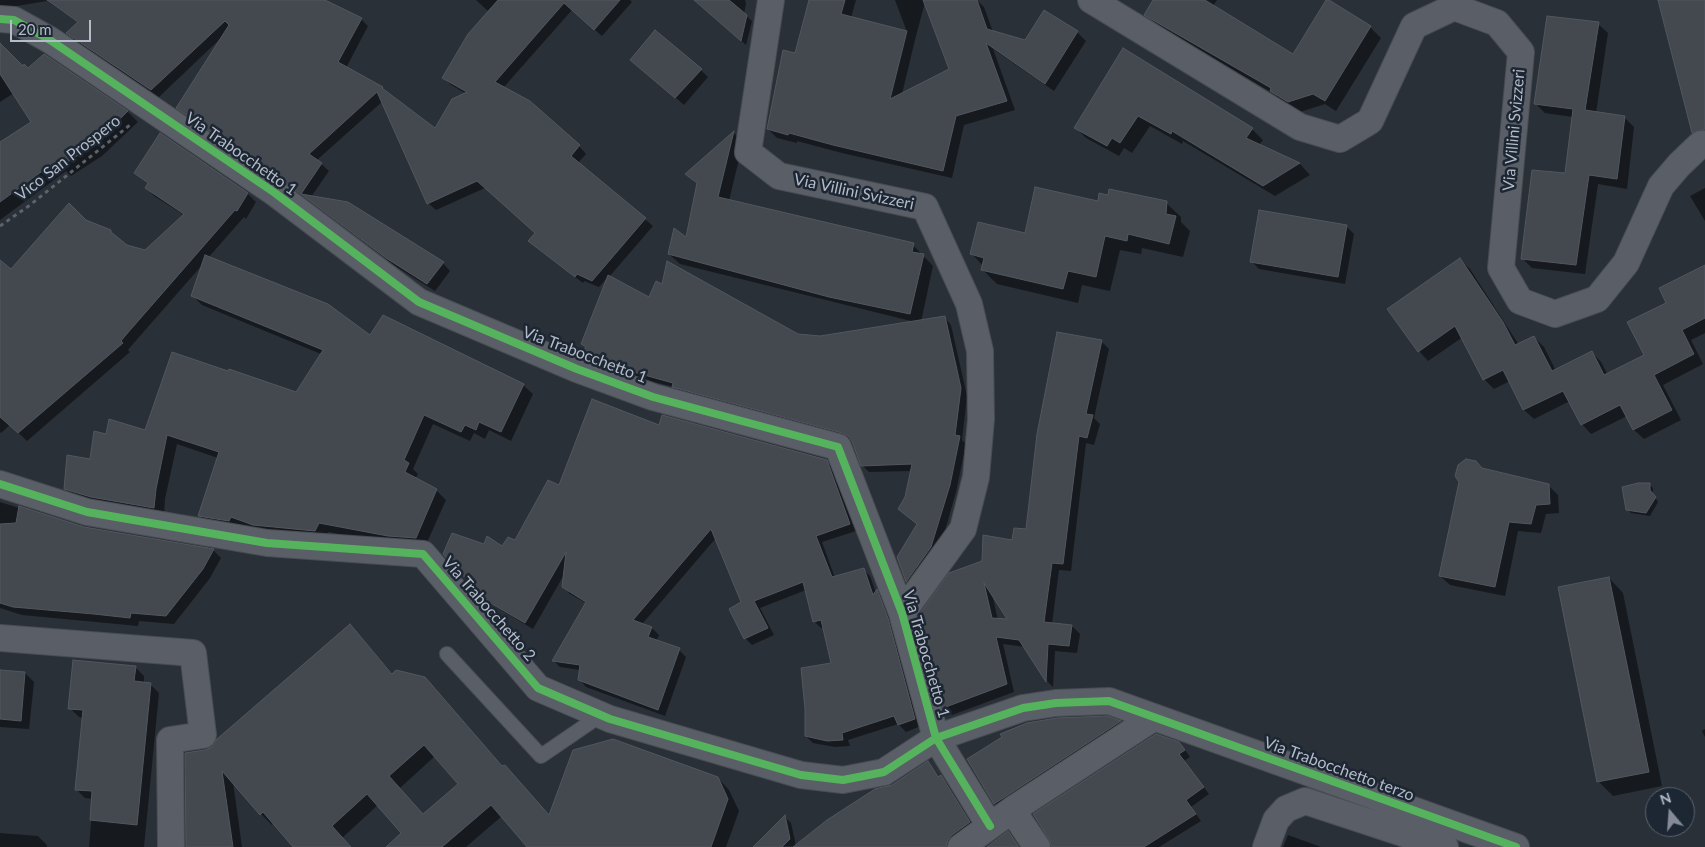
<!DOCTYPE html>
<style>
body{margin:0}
#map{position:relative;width:1705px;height:847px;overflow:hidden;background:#2a3038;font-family:Lato,sans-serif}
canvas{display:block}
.north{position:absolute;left:1645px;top:787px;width:50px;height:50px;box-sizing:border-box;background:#1d2633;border:1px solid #59626f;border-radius:50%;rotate:342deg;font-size:14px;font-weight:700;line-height:20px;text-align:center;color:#b4bcc9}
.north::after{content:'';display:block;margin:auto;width:18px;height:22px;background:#848b96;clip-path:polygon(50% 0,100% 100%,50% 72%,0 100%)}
.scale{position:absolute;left:10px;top:20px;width:81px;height:22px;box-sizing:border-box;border:2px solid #b4bcc9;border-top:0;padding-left:6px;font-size:15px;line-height:18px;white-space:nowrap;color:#b4bcc9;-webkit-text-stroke:4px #1d2633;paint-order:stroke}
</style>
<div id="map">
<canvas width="1705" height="847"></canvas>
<div class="north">N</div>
<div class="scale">20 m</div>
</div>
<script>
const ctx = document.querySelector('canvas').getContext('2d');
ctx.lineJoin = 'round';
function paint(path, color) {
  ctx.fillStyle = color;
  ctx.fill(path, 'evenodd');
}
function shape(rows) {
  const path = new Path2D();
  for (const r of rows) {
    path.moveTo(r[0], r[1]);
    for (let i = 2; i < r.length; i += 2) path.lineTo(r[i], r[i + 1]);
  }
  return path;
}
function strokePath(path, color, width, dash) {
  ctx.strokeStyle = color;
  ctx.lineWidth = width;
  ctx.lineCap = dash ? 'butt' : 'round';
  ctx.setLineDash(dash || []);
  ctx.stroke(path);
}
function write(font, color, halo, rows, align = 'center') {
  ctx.font = font + ' Lato,sans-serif';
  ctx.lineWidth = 5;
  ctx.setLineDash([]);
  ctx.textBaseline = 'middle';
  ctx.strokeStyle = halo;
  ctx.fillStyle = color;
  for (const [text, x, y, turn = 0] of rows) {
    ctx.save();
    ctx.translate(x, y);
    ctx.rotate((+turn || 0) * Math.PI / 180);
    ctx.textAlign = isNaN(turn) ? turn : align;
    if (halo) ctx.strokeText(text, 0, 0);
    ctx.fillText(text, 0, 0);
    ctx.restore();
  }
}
paint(shape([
 [0,0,323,0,361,19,368,26,346,68,435,130,467,94,451,85,444,78,489,12,476,0,630,0,632,2,602,36,572,10,503,88,579,146,586,154,578,163,653,226,609,277,650,299,797,335,820,338,915,322,680,264,669,254,687,239,698,185,687,174,734,133,743,142,729,201,913,245,933,266,921,322,945,318,951,325,967,396,962,440,966,444,956,492,939,552,914,588,907,581,898,558,918,525,900,509,906,498,912,471,869,472,862,465,853,440,850,439,680,393,674,387,627,375,588,361,582,354,586,347,608,277,599,287,584,281,583,283,537,248,530,241,536,233,485,188,436,210,428,203,383,101,317,160,329,171,311,197,347,203,443,263,450,271,435,291,395,266,308,199,185,115,178,107,221,38,159,97,75,40,68,33,79,23,47,1,17,6,13,8,0,7],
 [701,0,745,0,746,3,744,14,752,21,746,45,706,9],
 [810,0,856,0,851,18,907,32,895,0,977,0,984,7,993,32,1025,42,1077,32,1086,41,1054,91,993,49,1015,110,964,125,952,178,842,153,797,141,797,143,777,138,768,129,796,54],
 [925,2,951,69,902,94,915,40],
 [1154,0,1217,0,1213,6,1293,56,1370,27,1381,38,1336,111,1325,104,1300,112,1282,102,1274,94,1157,25,1146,14],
 [1598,24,1608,33,1596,113,1624,117,1634,127,1627,189,1598,184,1585,274,1532,268,1522,258,1566,175,1573,117,1545,113,1535,103],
 [1123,50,1252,129,1263,140,1259,145,1300,164,1310,175,1275,196,1183,141,1182,144,1150,126,1132,153,1124,148,1119,156,1086,138,1075,127],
 [0,54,28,70,44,56,128,112,138,122,102,156,71,176,66,171,0,220,0,144,32,122,14,93,0,102],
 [632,60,701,70,708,77,684,105],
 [160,135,248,194,256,202,246,219,244,217,208,258,371,337,523,385,533,394,511,441,489,430,485,439,474,433,470,441,433,424,413,469,418,474,415,479,436,490,446,500,425,547,398,546,328,532,325,540,209,525,200,516,218,458,177,444,165,499,164,517,75,498,65,488,91,460,107,435,146,431,297,394,321,354,202,305,192,295,203,264,133,344,128,350,130,352,27,441,10,425,1,433,0,432,0,261,11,271,86,221,110,231,126,246,146,251,184,215,154,196,146,188,148,184,135,173],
 [1705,188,1705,221,1690,196],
 [1099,202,1166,203,1181,217,1181,222,1190,231,1183,257,1142,248,1141,254,1120,250,1110,291,1082,285,1078,303,997,284,983,270,983,266,972,254,1026,235],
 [1346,226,1354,234,1345,284,1259,269,1251,261],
 [1460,260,1470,269,1519,345,1534,337,1544,347,1556,371,1592,352,1601,362,1608,375,1645,356,1668,303,1705,266,1705,333,1691,340,1703,364,1663,385,1681,420,1644,439,1634,430,1627,416,1591,434,1582,424,1570,401,1534,419,1524,410,1510,381,1494,389,1484,379,1463,337,1428,361,1419,351],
 [1101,341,1109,349,1094,418,1100,424,1094,445,1086,443,1071,571,1059,570,1052,624,1072,626,1080,634,1077,653,1055,651,1053,687,1047,681,1025,647,1003,644,1014,692,952,715,945,707,920,616,983,562,1028,531],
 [992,594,1009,621,998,620],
 [659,426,826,461,833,468,856,531,822,542,835,578,863,569,870,576,876,593,877,591,883,598,894,626,921,726,906,732,898,724,848,740,850,746,835,747,813,743,806,736,833,664,824,628,821,628,814,621,806,590,760,608,774,635,752,645,745,638,743,602,716,538,643,623,652,628,659,635,656,641,679,650,686,657,665,716,586,687,579,679,580,670,560,667,553,660,586,603,570,594,563,586,565,573,533,629,487,602,479,595,473,583,469,581,461,574,484,546,502,548,515,542,559,487],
 [1483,470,1548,485,1558,495,1559,513,1546,514,1541,533,1518,531,1505,596,1450,585,1440,576,1461,482],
 [1649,484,1653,488,1653,494,1658,502,1650,516,1631,513,1627,509],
 [0,502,82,528,213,550,221,558,210,578,174,624,139,621,138,626,22,615,0,608],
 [1609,578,1623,593,1662,786,1613,796,1599,782],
 [361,637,393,674,424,678,503,767,549,816,718,778,729,790,739,811,726,847,529,847,502,816,466,847,388,847,403,833,378,805,342,838,351,847,295,847,274,823,272,825,261,814,233,782,242,847,187,847,206,751,213,748],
 [435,756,460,784,424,816,400,788],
 [135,667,144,676,144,683,150,684,159,693,144,847,89,847,93,799,85,798,76,789,83,718,79,717,70,708],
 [0,671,25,673,34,682,29,729,0,727],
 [1106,717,1120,722,1125,727,1000,809,995,804,968,760],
 [1705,729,1705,737,1702,731],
 [1185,750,1190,757,1184,761,1209,794,1191,807,1201,821,1159,847,1053,847,1051,838],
 [927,763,939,778,941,777,947,783,975,829,954,847,830,847,892,786],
 [785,817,791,823,796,846,755,847],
 [0,833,38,836,47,845,47,847,0,847],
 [1288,835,1321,847,1283,847]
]), '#0007');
const building = shape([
 [47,0,325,0,362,18,338,62,383,87,382,88,435,128,452,99,467,92,442,78,468,34,498,0,620,0,594,30,564,3,495,82,530,101,580,145,571,156,646,218,592,281,577,274,575,277,528,241,535,233,477,181,427,204,377,92,309,154,322,163,301,194,176,108,229,25,225,21,151,90,66,33,78,22,47,0],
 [694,0,729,0,747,15,741,41,694,0],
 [809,0,845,0,841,14,907,31,890,99,949,69,923,0,977,0,987,29,1025,40,1044,10,1078,31,1045,84,986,43,1007,101,956,116,943,171,833,145,789,133,788,135,767,129,783,50,795,53,809,0],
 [1153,0,1205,0,1293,54,1326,0,1329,0,1371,26,1325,101,1313,94,1288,102,1270,91,1271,88,1144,15,1153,0],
 [1658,0,1705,0,1705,129,1692,133,1658,0],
 [1547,16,1599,22,1585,110,1625,116,1617,179,1589,175,1576,265,1521,259,1532,170,1565,173,1573,109,1534,104,1547,16],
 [655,30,702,69,675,98,630,60,655,30],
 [0,43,23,66,24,64,28,68,44,54,128,111,92,146,60,167,56,161,0,202,0,142,31,122,0,74,0,43],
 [1123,48,1253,128,1246,138,1300,163,1263,186,1172,131,1171,134,1138,116,1120,143,1112,138,1107,146,1074,128,1123,48],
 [734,131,718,197,914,243,912,252,924,254,910,314,829,297,668,254,674,228,686,237,697,183,685,174,734,131],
 [160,133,248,193,237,211,235,210,125,336,121,341,123,343,18,433,0,417,0,260,11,269,69,203,86,220,111,230,111,232,127,245,145,250,184,214,145,188,148,183,134,173,160,133],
 [1035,187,1098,201,1099,193,1108,195,1109,189,1167,201,1166,214,1176,216,1169,244,1128,234,1127,241,1105,236,1096,277,1068,271,1063,289,981,270,984,258,970,254,978,222,1025,233,1035,187],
 [301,194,348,202,444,262,427,284,386,258,301,194],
 [1259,210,1347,225,1338,277,1250,262,1259,210],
 [205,255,328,304,370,335,383,315,524,384,501,432,479,422,476,430,465,425,461,432,424,415,404,460,409,463,405,472,437,489,416,538,388,536,319,523,315,531,253,525,231,517,229,521,198,516,219,452,167,435,156,489,154,508,91,497,64,489,67,455,90,459,94,431,106,434,109,419,145,430,172,352,228,371,229,369,296,392,323,350,191,296,205,255],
 [1460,258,1503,322,1515,345,1534,336,1552,371,1592,351,1604,375,1644,355,1627,322,1666,303,1659,288,1705,265,1705,318,1682,330,1694,354,1654,375,1672,410,1633,430,1620,405,1581,425,1563,391,1523,410,1503,370,1483,380,1455,326,1418,352,1387,309,1460,258],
 [667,261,798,334,820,336,945,316,961,388,955,435,960,436,950,485,931,547,906,582,897,557,917,524,898,509,905,497,912,464,861,466,852,441,848,436,842,433,672,387,673,383,619,368,580,354,586,347,581,344,608,275,649,297,656,281,662,284,667,261],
 [1057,332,1102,340,1086,414,1093,415,1087,438,1079,436,1063,564,1052,563,1044,622,1072,625,1069,646,1048,644,1046,682,1019,640,996,637,1007,684,943,708,918,616,949,573,982,561,983,535,1012,540,1014,528,1026,529,1037,434,1057,332],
 [984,583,1007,619,992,618,984,583],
 [592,399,659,425,662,415,827,460,850,524,816,536,832,577,864,568,873,595,877,589,888,618,915,719,898,725,894,716,842,733,843,740,827,741,805,736,805,709,801,668,831,663,821,620,813,622,803,582,754,601,768,628,744,639,729,609,741,602,711,529,633,620,652,627,648,637,680,648,658,710,578,680,580,665,552,661,586,602,562,587,566,552,525,623,478,596,470,586,473,579,460,575,443,554,452,533,484,544,487,536,502,546,508,537,515,540,548,480,559,485,592,399],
 [1466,459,1476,461,1482,468,1549,484,1550,504,1536,505,1531,524,1509,522,1495,587,1439,576,1459,482,1455,476,1458,465,1466,459],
 [1638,483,1650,483,1650,490,1656,497,1646,513,1626,510,1622,487,1638,483],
 [19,506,84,527,214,549,203,569,166,616,131,613,130,618,94,614,13,607,0,603,0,524,16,523,19,506],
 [1609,577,1649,772,1597,782,1558,587,1609,577],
 [350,624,392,674,396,670,425,677,502,766,505,765,549,815,573,750,613,739,718,777,728,799,711,847,527,847,491,805,442,847,386,847,401,833,367,794,332,826,351,847,293,847,263,812,260,815,222,771,233,847,186,847,185,753,205,750,212,747,217,739,350,624],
 [424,745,458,784,423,814,389,776,424,745],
 [73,660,136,666,134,681,151,683,137,825,90,820,92,791,75,790,83,710,68,709,73,660],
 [0,670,25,672,21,721,0,719,0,670],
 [1107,716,1121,721,994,804,967,759,1002,737,1000,734,1027,723,1057,718,1107,716],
 [1156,734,1179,742,1185,750,1179,754,1204,787,1186,800,1196,814,1144,847,1052,847,1049,839,1033,814,1156,734],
 [928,761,938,777,941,775,970,822,952,835,948,840,946,847,793,847,827,820,875,789,892,785,928,761],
 [785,815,790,839,782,847,753,847,785,815],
 [1008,831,1019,847,987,847,1008,831]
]);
paint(building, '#444950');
strokePath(building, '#52575f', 1);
const service = shape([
 [447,654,541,756,601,715]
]);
const minor = shape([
 [771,0,748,152,779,176,925,207,969,304,980,351,981,419,976,477,963,529,902,613],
 [1091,0,1300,127,1340,139,1370,121,1414,26,1454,7,1497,23,1521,52,1501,268,1520,301,1555,314,1597,299,1626,263,1661,186,1679,165,1701,144,1705,144],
 [0,19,14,20,50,40,275,193,419,302,577,369,653,397,838,447,902,613,936,738,990,826],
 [0,484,87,512,267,543,423,554,538,688,610,719,801,775,843,780,884,772,936,738,1023,708,1056,703,1109,701,1516,847],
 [0,638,193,653,203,735,170,740,171,847],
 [1012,810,1037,847],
 [961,847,1012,810,1153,718],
 [1266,847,1276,820,1286,809,1305,801,1445,847]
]);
strokePath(service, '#484c53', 16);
strokePath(minor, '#484c53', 28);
strokePath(shape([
 [0,226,30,205,130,125]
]), '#5d636a', 3, [4, 4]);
strokePath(service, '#5a5e66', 14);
strokePath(minor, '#5a5e66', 26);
strokePath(shape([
 [0,19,14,20,50,40,275,193,419,302,577,369,653,397,838,447,902,613,936,738,990,826],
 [0,484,87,512,267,543,423,554,538,688,610,719,801,775,843,780,884,772,936,738,1023,708,1056,703,1109,701,1516,847]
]), '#56b35d', 8);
write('16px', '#b4bcc9', '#1d2633', [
 ["Via Villini Svizzeri",1514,130,-85],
 ["Via Trabocchetto 1",241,154,35],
 ["Vico San Prospero",68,158,-38],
 ["Via Villini Svizzeri",854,192,12],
 ["Via Trabocchetto 1",585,355,21],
 ["Via Trabocchetto 2",489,609,49],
 ["Via Trabocchetto 1",926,654,74],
 ["Via Trabocchetto terzo",1339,769,20]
]);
</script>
